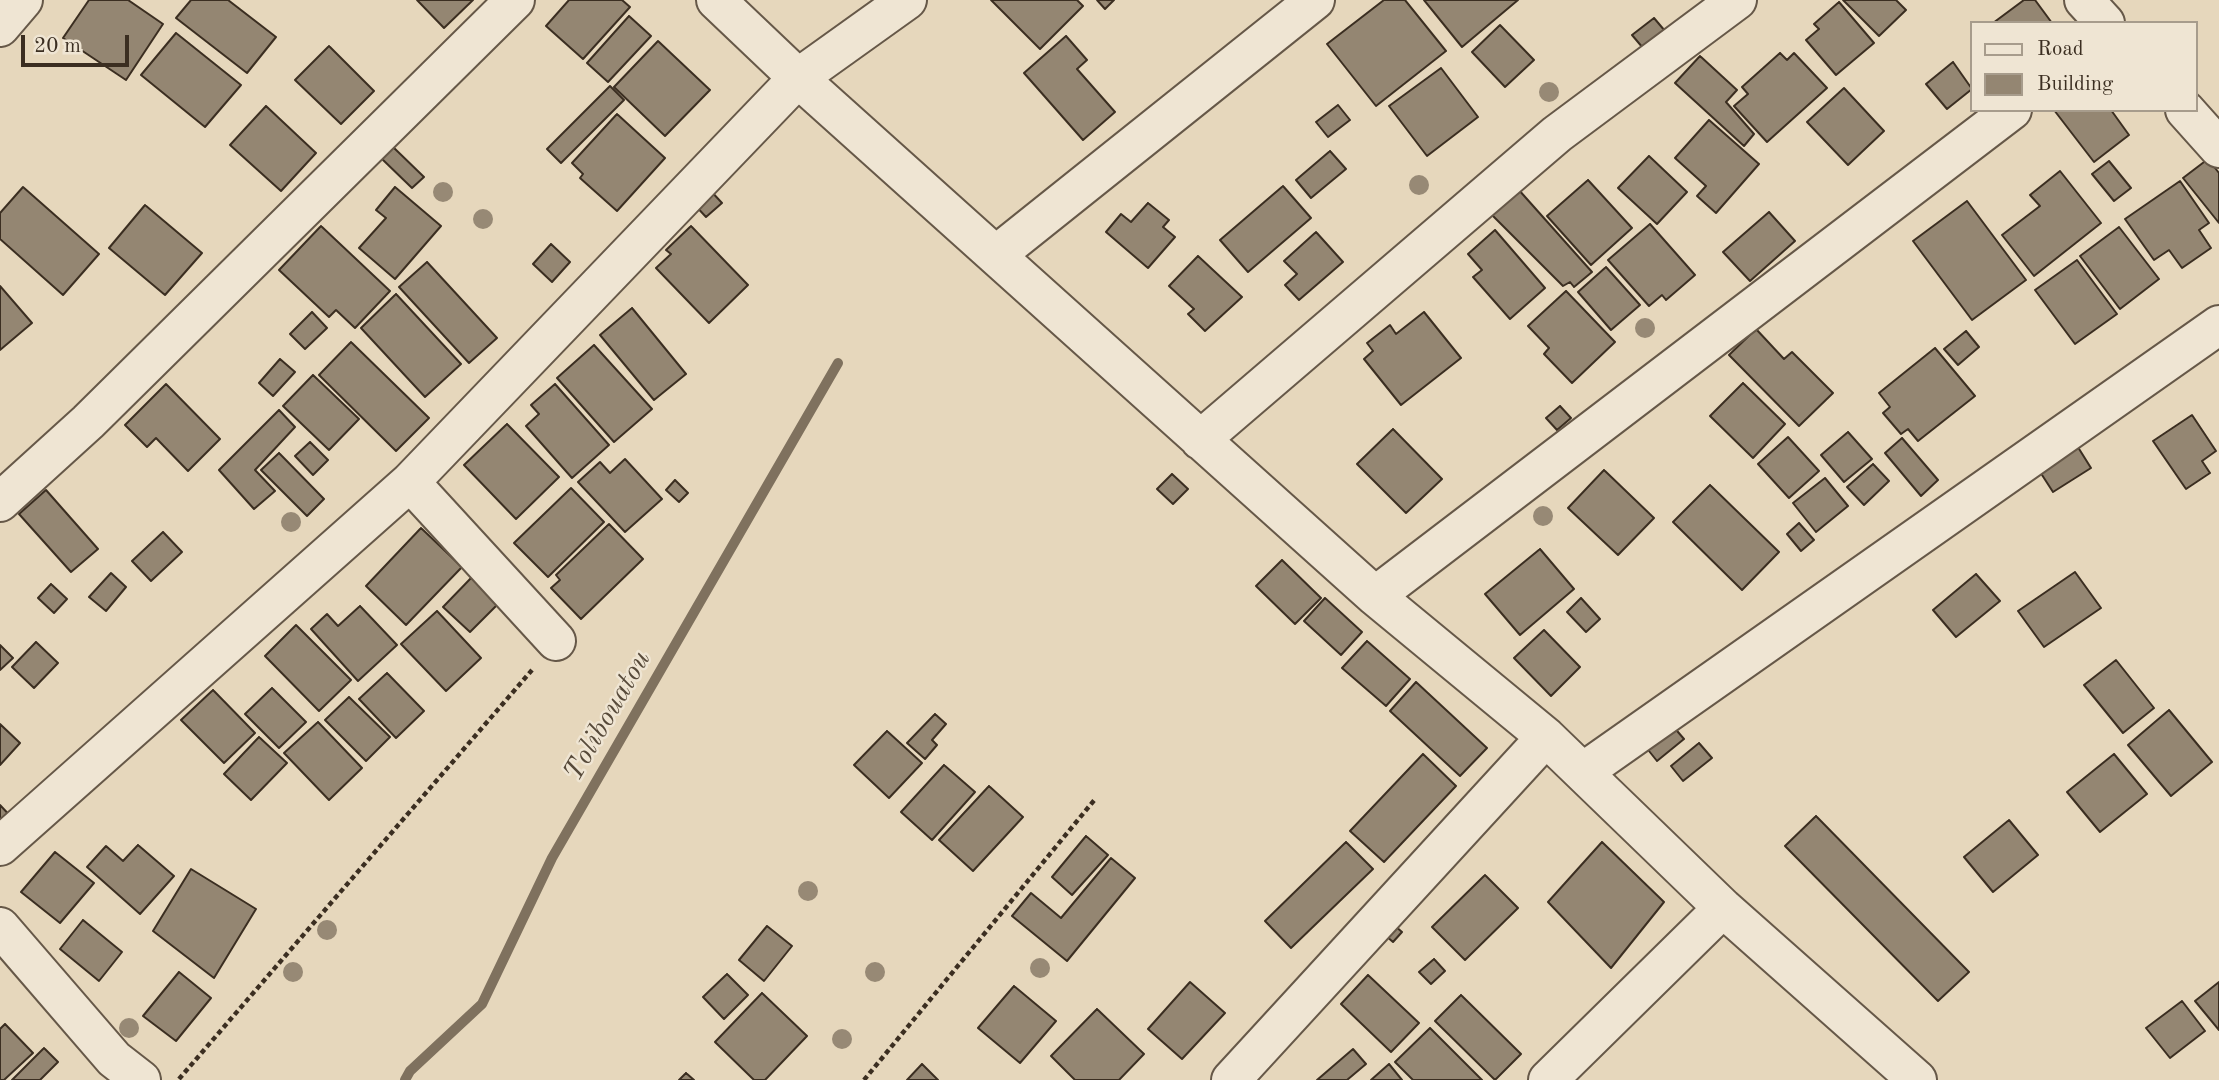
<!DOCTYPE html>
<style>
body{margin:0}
#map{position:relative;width:2219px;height:1080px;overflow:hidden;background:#e6d7bc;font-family:"Old Standard TT",serif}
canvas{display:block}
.legend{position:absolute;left:1970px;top:21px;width:228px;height:91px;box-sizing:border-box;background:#efe5d3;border:2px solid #a79c8c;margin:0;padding:9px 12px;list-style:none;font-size:21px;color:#3b2e21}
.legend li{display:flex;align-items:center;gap:14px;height:35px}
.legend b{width:35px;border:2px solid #a79c8c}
.scale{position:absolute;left:21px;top:35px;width:108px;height:32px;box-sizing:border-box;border:4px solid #3b2e21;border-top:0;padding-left:9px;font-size:21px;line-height:24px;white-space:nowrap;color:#3b2e21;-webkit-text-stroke:5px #efe5d3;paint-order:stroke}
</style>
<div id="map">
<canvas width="2219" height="1080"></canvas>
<ul class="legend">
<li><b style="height:9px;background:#efe5d3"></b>Road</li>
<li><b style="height:19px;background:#948672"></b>Building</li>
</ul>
<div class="scale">20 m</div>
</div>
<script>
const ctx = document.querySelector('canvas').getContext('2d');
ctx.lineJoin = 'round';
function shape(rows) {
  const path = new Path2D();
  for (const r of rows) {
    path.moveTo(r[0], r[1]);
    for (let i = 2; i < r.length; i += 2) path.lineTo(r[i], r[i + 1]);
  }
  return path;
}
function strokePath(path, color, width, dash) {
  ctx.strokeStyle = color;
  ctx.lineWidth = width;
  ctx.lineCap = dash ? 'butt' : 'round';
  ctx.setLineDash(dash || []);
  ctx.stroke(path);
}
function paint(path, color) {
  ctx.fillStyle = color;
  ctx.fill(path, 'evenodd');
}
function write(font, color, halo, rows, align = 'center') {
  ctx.font = font + ' "Old Standard TT",serif';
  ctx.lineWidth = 5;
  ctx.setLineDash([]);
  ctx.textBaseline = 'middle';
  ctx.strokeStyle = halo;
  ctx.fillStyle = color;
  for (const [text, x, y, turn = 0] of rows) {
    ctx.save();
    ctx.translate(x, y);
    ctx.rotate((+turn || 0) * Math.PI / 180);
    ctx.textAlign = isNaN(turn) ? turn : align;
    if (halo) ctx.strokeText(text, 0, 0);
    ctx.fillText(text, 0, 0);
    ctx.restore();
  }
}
strokePath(shape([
 [405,1080,410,1071,482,1004,552,858,838,363]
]), '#7f715e', 10);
const building = shape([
 [89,0,128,0,163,24,126,80,63,38,89,0],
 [191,0,228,0,276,37,247,73,176,18,191,0],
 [417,0,473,0,444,28,417,0],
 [569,0,622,0,630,7,583,59,546,26,569,0],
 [991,0,1077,0,1083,6,1040,49,991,0],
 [1097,0,1114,0,1105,9,1097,0],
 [1384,0,1405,0,1446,51,1376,106,1327,44,1384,0],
 [1424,0,1518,0,1462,47,1424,0],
 [1843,0,1896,0,1906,10,1879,36,1843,0],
 [2024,0,2035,0,2052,23,1993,23,2024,0],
 [1839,2,1874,43,1836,75,1806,40,1819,29,1814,24,1839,2],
 [629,16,651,36,608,82,587,63,629,16],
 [1654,18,1665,31,1643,48,1632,35,1654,18],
 [1500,25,1534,60,1505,87,1472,52,1500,25],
 [176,33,241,85,205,127,141,75,176,33],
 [1066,36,1087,60,1077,69,1115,112,1083,140,1024,73,1066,36],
 [658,41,710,90,665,136,614,87,658,41],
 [329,46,374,91,341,124,295,80,329,46],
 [1780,53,1787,60,1794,53,1827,88,1767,142,1734,106,1748,94,1742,87,1780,53],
 [1700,56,1737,90,1726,102,1754,134,1744,146,1675,83,1700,56],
 [1953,62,1972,89,1947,109,1926,84,1953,62],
 [1441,68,1478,117,1427,156,1389,106,1441,68],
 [610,86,624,100,561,163,547,149,610,86],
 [1844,88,1884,131,1848,165,1807,122,1844,88],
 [1338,105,1350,120,1328,137,1316,122,1338,105],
 [266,106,316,153,281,191,230,145,266,106],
 [2054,110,2111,110,2129,135,2094,162,2054,110],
 [617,114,665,158,617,211,580,178,583,174,572,163,617,114],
 [1709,120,1759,164,1716,213,1697,196,1706,186,1675,158,1709,120],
 [392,146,424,177,412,188,381,158,392,146],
 [1330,151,1346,169,1311,198,1296,180,1330,151],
 [1649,156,1687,192,1657,224,1618,188,1649,156],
 [2208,159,2219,173,2219,223,2183,178,2208,159],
 [2109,161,2131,188,2114,201,2092,174,2109,161],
 [2060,171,2101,223,2034,276,2002,235,2040,206,2030,195,2060,171],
 [1588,180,1632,228,1591,265,1547,216,1588,180],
 [2180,181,2209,223,2199,230,2211,248,2182,268,2169,250,2154,260,2125,219,2180,181],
 [1283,186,1311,218,1248,272,1220,240,1283,186],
 [23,187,99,254,63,295,0,239,0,213,23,187],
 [395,187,441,226,395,279,359,248,386,218,376,210,395,187],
 [709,189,722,203,706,217,693,203,709,189],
 [1518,189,1592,272,1574,287,1570,282,1563,286,1489,212,1518,189],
 [1967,201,2026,280,1972,320,1913,241,1967,201],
 [1148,203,1169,220,1163,227,1175,237,1148,268,1106,232,1121,214,1131,222,1148,203],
 [145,205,202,253,165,295,109,248,145,205],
 [1769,212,1795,241,1750,281,1723,252,1769,212],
 [1650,224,1695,275,1666,300,1662,295,1649,306,1608,260,1650,224],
 [321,226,390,291,355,328,336,310,329,317,279,270,321,226],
 [691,226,748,285,709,323,656,268,671,254,666,250,691,226],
 [2119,227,2159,279,2120,309,2080,256,2119,227],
 [1495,230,1545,288,1510,319,1473,277,1482,270,1468,254,1495,230],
 [1316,232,1343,262,1299,300,1285,285,1297,274,1284,261,1316,232],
 [551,244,570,262,552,282,533,264,551,244],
 [1198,256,1242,297,1205,331,1188,314,1194,309,1169,286,1198,256],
 [2077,260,2117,314,2075,344,2035,290,2077,260],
 [427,262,497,338,469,363,399,287,427,262],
 [1606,267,1640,305,1611,330,1578,292,1606,267],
 [0,286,32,323,0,350,0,286],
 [1566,291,1615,342,1572,383,1544,354,1549,348,1528,326,1566,291],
 [396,294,461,364,425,397,361,328,396,294],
 [632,308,686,374,654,400,600,335,632,308],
 [312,312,327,328,305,349,290,334,312,312],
 [1424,312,1461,358,1401,405,1364,359,1373,351,1367,343,1390,325,1396,334,1424,312],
 [1756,329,1784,359,1792,352,1833,393,1799,426,1729,355,1756,329],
 [1966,331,1979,347,1958,365,1944,349,1966,331],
 [351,342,429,418,396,451,319,375,351,342],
 [594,345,652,409,614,442,557,378,594,345],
 [1935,348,1975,396,1918,441,1908,429,1901,434,1883,413,1890,407,1879,393,1935,348],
 [280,359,295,372,273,396,259,383,280,359],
 [313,375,359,419,329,450,283,406,313,375],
 [1743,383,1785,424,1753,458,1710,416,1743,383],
 [166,384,220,439,188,471,156,438,147,447,125,425,166,384],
 [555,384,609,445,572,478,526,426,539,414,531,405,555,384],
 [1560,406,1571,418,1557,430,1546,418,1560,406],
 [279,410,295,427,255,470,275,491,254,509,219,470,279,410],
 [2192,415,2216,451,2202,461,2210,473,2186,489,2153,441,2192,415],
 [507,424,559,477,516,519,464,465,507,424],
 [1393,429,1442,479,1406,513,1357,464,1393,429],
 [1848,432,1872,459,1844,482,1821,455,1848,432],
 [2071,436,2091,468,2053,492,2033,461,2071,436],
 [1788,437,1819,471,1789,498,1758,464,1788,437],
 [1902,438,1938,480,1921,496,1885,453,1902,438],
 [310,442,328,460,313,475,295,456,310,442],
 [279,453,324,499,307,516,261,470,279,453],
 [625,459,662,499,625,532,578,482,600,462,610,473,625,459],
 [1873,464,1889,481,1864,505,1847,487,1873,464],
 [1604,470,1654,518,1618,555,1568,508,1604,470],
 [1172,474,1188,489,1173,504,1157,489,1172,474],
 [1825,478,1848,506,1816,532,1793,503,1825,478],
 [675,480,688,493,679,502,666,490,675,480],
 [1710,485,1779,552,1742,590,1673,522,1710,485],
 [571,488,604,522,548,577,514,543,571,488],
 [46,490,98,549,71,572,19,514,46,490],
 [1799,523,1814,540,1801,551,1787,534,1799,523],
 [609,524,643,559,581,619,551,588,560,580,556,575,609,524],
 [421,528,462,567,406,625,366,586,421,528],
 [163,532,182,552,151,581,132,561,163,532],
 [1540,549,1574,589,1520,635,1485,594,1540,549],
 [1282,560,1321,598,1295,624,1256,586,1282,560],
 [2075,572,2101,608,2044,647,2018,611,2075,572],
 [111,573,126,587,106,611,89,597,111,573],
 [1976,574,2000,601,1956,637,1933,610,1976,574],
 [472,577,499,603,470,632,443,607,472,577],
 [51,584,67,599,54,613,38,598,51,584],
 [1325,598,1362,632,1341,655,1304,621,1325,598],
 [1581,598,1600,619,1586,632,1567,612,1581,598],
 [360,606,397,645,358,681,311,629,327,614,338,626,360,606],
 [437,611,481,658,446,691,401,644,437,611],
 [296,625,351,680,319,711,265,656,296,625],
 [1544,630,1580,667,1551,696,1514,658,1544,630],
 [1367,641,1410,679,1386,706,1342,668,1367,641],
 [36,642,58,663,34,688,12,667,36,642],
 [0,645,13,658,0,670,0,645],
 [2116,660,2154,708,2123,733,2084,685,2116,660],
 [387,673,424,711,396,738,359,699,387,673],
 [1416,682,1487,748,1460,776,1390,711,1416,682],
 [272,688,306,722,279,748,245,714,272,688],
 [213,690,255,733,224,763,181,720,213,690],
 [349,697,390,737,366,761,325,720,349,697],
 [2169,710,2212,762,2171,796,2128,745,2169,710],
 [935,714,946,724,932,740,937,745,925,759,907,743,935,714],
 [318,722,362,768,329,800,284,753,318,722],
 [0,724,20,743,0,765,0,724],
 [1672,725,1684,739,1657,761,1645,746,1672,725],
 [887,731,922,763,889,798,854,765,887,731],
 [259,737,287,763,251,800,224,774,259,737],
 [1699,743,1712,758,1683,781,1671,766,1699,743],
 [1423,754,1456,786,1384,862,1350,831,1423,754],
 [2114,754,2147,794,2100,832,2067,792,2114,754],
 [944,765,975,792,932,840,901,812,944,765],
 [989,786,1023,817,973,871,939,840,989,786],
 [0,805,14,820,0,833,0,805],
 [1816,816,1969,972,1938,1001,1785,846,1816,816],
 [2009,820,2038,855,1993,892,1964,857,2009,820],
 [1086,836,1108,855,1072,895,1052,877,1086,836],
 [1346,842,1373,869,1291,948,1265,921,1346,842],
 [1602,842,1664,902,1611,968,1548,902,1602,842],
 [138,845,174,876,140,914,87,867,106,846,123,861,138,845],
 [55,852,94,883,60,923,21,892,55,852],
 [1111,858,1135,878,1067,961,1012,916,1031,893,1061,918,1111,858],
 [191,869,256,909,214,978,153,931,191,869],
 [1485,875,1518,908,1465,960,1432,927,1485,875],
 [1387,919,1402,932,1393,942,1378,929,1387,919],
 [83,920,122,952,99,981,60,949,83,920],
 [767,926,792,946,764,981,739,960,767,926],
 [1434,959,1445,971,1431,984,1419,972,1434,959],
 [179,972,211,998,176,1041,143,1016,179,972],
 [727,974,748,995,724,1019,703,997,727,974],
 [1368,975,1419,1023,1391,1052,1341,1004,1368,975],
 [1190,982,1225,1013,1182,1059,1148,1029,1190,982],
 [2219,982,2219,1030,2195,1001,2219,982],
 [1014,986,1056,1021,1020,1063,978,1028,1014,986],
 [762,993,807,1036,765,1080,754,1080,715,1042,762,993],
 [1461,995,1521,1054,1495,1080,1435,1021,1461,995],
 [2182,1001,2205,1031,2170,1058,2146,1028,2182,1001],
 [1097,1009,1144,1054,1119,1080,1075,1080,1051,1056,1097,1009],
 [5,1024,33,1053,4,1080,0,1080,0,1029,5,1024],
 [1430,1028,1482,1080,1413,1080,1395,1062,1430,1028],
 [44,1048,58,1062,40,1080,12,1080,44,1048],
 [1353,1049,1366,1064,1347,1080,1317,1080,1353,1049],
 [922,1064,938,1080,907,1080,922,1064],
 [1389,1064,1402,1080,1371,1080,1389,1064],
 [686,1073,694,1080,679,1080,686,1073]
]);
paint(building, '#948672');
strokePath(building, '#3b2e21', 2);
const minor = shape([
 [716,0,798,78,1375,596,1546,737,1723,908,1917,1080],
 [2084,0,2105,23],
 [0,27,23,0],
 [2185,110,2219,148],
 [996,255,1315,0],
 [1200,440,1557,134,1737,0],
 [410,482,556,641],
 [0,502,88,422,515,0],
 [1375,596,2012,110],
 [1583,772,2219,325],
 [0,846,410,482,798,78,907,0],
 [0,927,114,1059,141,1080],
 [1231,1080,1546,737],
 [1548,1080,1723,908]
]);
strokePath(minor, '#665848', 42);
strokePath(shape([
 [179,1079,532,670],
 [864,1080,1096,798]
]), '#3b2e21', 4.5, [5, 3.5]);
strokePath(minor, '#efe5d3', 38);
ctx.fillStyle = '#978975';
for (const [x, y] of [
 [1549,92],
 [1419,185],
 [443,192],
 [483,219],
 [1645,328],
 [1543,516],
 [291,522],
 [808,891],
 [327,930],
 [1040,968],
 [293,972],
 [875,972],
 [129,1028],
 [842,1039]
]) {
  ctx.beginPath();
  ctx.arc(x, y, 10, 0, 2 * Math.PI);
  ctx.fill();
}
write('italic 28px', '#574a3a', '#efe5d3', [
 ["Tolibouatou",608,716,-60]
]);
</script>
